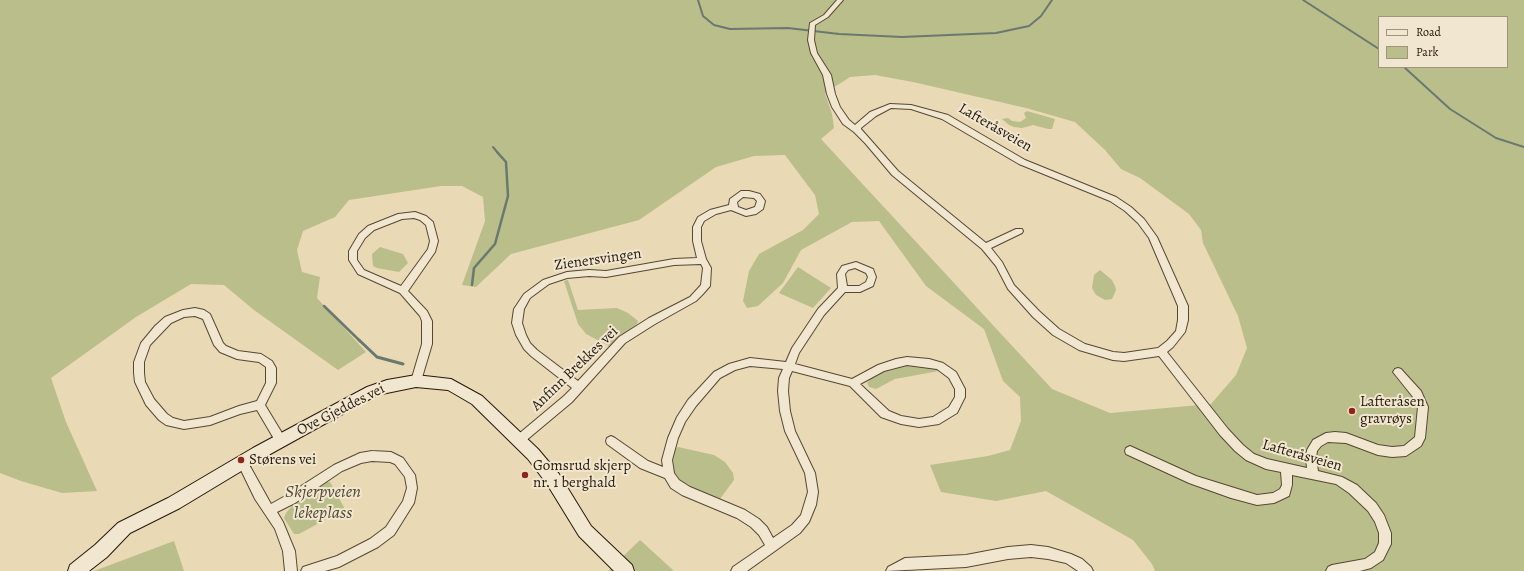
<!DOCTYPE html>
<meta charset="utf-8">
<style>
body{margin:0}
#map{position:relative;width:1524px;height:571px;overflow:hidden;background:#e9d9b5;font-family:Alegreya,serif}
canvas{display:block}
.legend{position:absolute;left:1378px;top:16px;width:130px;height:52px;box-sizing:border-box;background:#f1e6cf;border:1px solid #9f9480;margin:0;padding:5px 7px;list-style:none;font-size:12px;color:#241809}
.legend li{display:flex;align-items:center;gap:8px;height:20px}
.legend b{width:20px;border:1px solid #9f9480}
</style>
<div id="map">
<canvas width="1524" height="571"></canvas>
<ul class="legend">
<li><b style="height:5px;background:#f1e6cf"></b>Road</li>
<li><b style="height:11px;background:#babe8b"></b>Park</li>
</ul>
</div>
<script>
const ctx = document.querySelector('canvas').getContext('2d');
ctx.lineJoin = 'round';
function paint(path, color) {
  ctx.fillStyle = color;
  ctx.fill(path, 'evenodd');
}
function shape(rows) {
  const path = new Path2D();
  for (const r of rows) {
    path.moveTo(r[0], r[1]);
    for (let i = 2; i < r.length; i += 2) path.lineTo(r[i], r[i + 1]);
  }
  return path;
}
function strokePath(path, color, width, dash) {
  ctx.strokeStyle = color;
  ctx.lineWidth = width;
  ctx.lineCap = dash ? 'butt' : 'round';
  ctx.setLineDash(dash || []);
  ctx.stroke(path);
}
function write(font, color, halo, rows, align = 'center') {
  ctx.font = font + ' Alegreya,serif';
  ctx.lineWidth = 4;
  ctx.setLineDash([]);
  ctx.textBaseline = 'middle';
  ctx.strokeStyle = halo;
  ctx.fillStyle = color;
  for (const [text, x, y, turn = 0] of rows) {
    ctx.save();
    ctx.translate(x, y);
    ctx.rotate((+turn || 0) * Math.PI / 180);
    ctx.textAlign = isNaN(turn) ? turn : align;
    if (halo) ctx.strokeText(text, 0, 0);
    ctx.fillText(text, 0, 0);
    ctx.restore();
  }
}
paint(shape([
 [0,0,1524,0,1524,571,1155,571,1152,564,1133,540,1046,491,996,501,941,492,930,465,988,456,1010,450,1021,421,1020,397,1003,381,984,329,926,286,879,221,852,222,801,250,783,283,758,306,747,308,743,301,749,271,759,254,803,230,819,214,815,195,785,155,754,156,716,167,639,220,511,254,476,287,462,285,485,221,483,197,462,186,441,186,349,200,335,217,303,231,297,250,302,272,320,277,317,298,366,352,338,370,254,310,224,285,191,284,136,317,51,378,66,422,97,491,62,493,21,481,0,473],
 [1379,17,1507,17,1507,67,1379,67],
 [875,75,913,82,1026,108,1075,122,1105,150,1121,169,1140,178,1189,214,1201,230,1203,243,1238,316,1247,348,1236,375,1211,404,1110,413,1052,389,821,139,834,128,832,114,825,93,850,77],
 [1027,111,1055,119,1052,129,1048,129,1033,125,1022,128,1014,127,1009,125,1002,119,1008,118,1012,121,1020,122,1026,118,1024,113],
 [380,247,403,254,408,263,399,272,377,268,373,266,372,254],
 [798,267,831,288,813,308,779,293],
 [1100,270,1112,280,1115,286,1116,290,1112,299,1105,300,1096,295,1092,288,1094,275],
 [568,280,578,310,617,308,628,313,638,321,637,324,612,345,609,346,586,334,578,324,564,281],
 [902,364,935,368,939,371,895,379,876,389,869,387,867,383,871,378,887,369],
 [678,447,714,455,725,462,733,473,734,480,720,499,689,488,680,480,674,472,673,457,674,449],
 [325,482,330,482,345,509,299,534,294,534,284,518,286,513,293,505],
 [640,540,674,571,608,571],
 [174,541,184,571,94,571]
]), '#babe8b');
strokePath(shape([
 [698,0,703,16,714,25,730,29,788,28,839,34,902,37,996,33,1029,26,1041,16,1052,0],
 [1303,0,1379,49],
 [1404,67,1450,109,1496,138,1524,147],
 [493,147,498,153]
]), '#6a7970', 2);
strokePath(shape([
 [472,285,474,268,495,244,508,196,506,162,497,152],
 [324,306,360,341]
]), '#6a7970', 2.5);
strokePath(shape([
 [359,340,377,357,403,364]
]), '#6a7970', 3);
const street = shape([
 [837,0,843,0,828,17,815,25,814,40,817,53,831,75,835,94,840,107,849,120,855,125,870,112,890,104,911,105,948,115,1025,160,1116,197,1131,207,1144,219,1157,237,1188,306,1188,320,1185,332,1173,347,1167,352,1228,429,1243,445,1254,454,1267,459,1307,468,1306,458,1307,450,1313,440,1326,433,1335,432,1346,433,1378,445,1392,447,1404,446,1415,437,1418,407,1413,397,1393,372,1395,369,1398,368,1401,369,1421,391,1428,407,1425,438,1421,446,1406,456,1392,457,1378,455,1346,443,1328,442,1321,446,1317,451,1316,458,1318,471,1342,477,1357,485,1376,503,1384,515,1391,533,1391,544,1383,560,1371,568,1360,571,1326,571,1328,567,1332,565,1365,559,1375,552,1379,543,1379,533,1375,522,1368,511,1349,493,1336,484,1292,475,1292,485,1289,496,1274,503,1257,505,1231,498,1189,483,1126,454,1125,451,1126,448,1130,446,1196,476,1257,495,1273,493,1280,489,1282,485,1281,472,1266,469,1246,460,1235,451,1220,435,1159,356,1124,361,1113,360,1079,350,1053,335,1033,317,1008,289,996,266,982,249,892,175,865,143,854,132,843,124,832,107,827,94,823,75,811,53,808,40,810,23,824,15,837,0],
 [891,108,911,109,942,119,1019,164,1110,201,1125,211,1138,223,1149,238,1178,306,1178,320,1176,331,1167,341,1158,348,1124,353,1113,352,1085,344,1059,329,1039,311,1014,285,1002,262,991,248,1022,233,1023,231,1022,229,1016,229,986,243,898,171,861,129,861,128,876,116,891,108],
 [741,191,749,191,760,194,765,201,763,209,756,214,746,216,731,210,716,214,704,221,701,227,701,241,706,259,711,268,710,286,703,294,696,301,655,324,625,343,572,402,523,443,519,445,515,443,514,440,515,437,564,396,572,388,531,356,524,349,516,335,512,323,514,309,524,294,543,280,567,272,589,270,606,271,674,259,697,258,693,241,693,227,698,217,710,210,729,205,730,199,741,191],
 [743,197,754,198,757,201,755,207,746,210,738,207,737,202,743,197],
 [701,264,703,268,701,285,690,297,649,318,619,337,578,381,537,350,530,343,526,335,522,323,524,309,530,298,549,284,567,278,589,276,606,277,674,265,701,264],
 [415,212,426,216,433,222,438,241,435,252,408,291,427,311,432,321,432,344,421,381,420,384,416,385,412,384,411,381,422,344,422,321,420,316,400,293,358,274,349,260,349,251,359,234,368,226,398,214,415,212],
 [414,218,420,220,426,225,430,241,428,249,401,286,364,270,357,260,357,251,365,238,374,230,402,219,414,218],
 [856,262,873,269,876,277,873,286,860,292,845,292,824,315,799,353,795,364,852,379,878,365,896,359,907,357,929,359,943,363,956,372,965,389,965,397,957,413,939,424,919,427,901,424,881,417,850,386,792,371,789,378,788,391,790,411,795,431,815,473,818,492,816,505,809,522,800,533,747,571,731,571,733,567,765,545,759,535,751,527,737,518,682,495,671,488,665,478,640,468,607,444,606,441,607,438,611,436,615,438,648,461,663,467,662,460,668,438,677,417,688,400,714,372,729,364,750,358,786,362,792,348,818,309,838,288,837,274,842,266,856,262],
 [855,268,866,273,868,277,866,282,859,286,847,286,845,274,848,270,855,268],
 [907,365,937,369,949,378,955,389,955,397,949,407,933,417,919,419,901,416,889,411,860,384,884,371,907,365],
 [750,366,783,369,779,378,778,391,780,411,785,431,805,473,808,492,801,515,792,525,773,538,767,527,759,519,745,510,690,487,679,480,674,473,672,460,678,438,685,422,696,406,720,378,735,370,750,366],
 [195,308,204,310,210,314,223,343,226,346,238,351,261,354,272,361,276,368,276,383,265,405,285,438,286,441,285,444,281,446,277,444,257,410,240,414,210,425,184,429,166,425,159,420,146,405,135,382,134,373,134,362,141,343,155,326,165,317,183,310,195,308],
 [195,316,203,319,214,345,220,352,237,359,259,362,266,367,266,383,257,401,239,406,210,417,184,421,173,418,167,414,154,399,145,382,144,373,144,362,150,345,171,323,184,317,195,316],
 [372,451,391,452,403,458,415,475,417,488,414,503,394,535,378,547,339,567,325,571,301,571,303,567,337,556,370,539,386,527,403,501,407,488,405,477,395,464,390,462,372,461,361,463,342,471,295,503,277,512,283,522,295,551,297,571,285,571,283,551,275,529,255,499,237,462,238,459,242,457,246,459,271,504,287,495,334,465,360,453,372,451],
 [1031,545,1048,547,1071,554,1082,559,1091,567,1093,571,1078,571,1066,563,1048,559,1031,557,1008,559,966,567,886,571,888,567,905,558,966,555,1008,547,1031,545]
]);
const secondary = shape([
 [416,375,451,379,482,396,538,449,559,474,591,526,632,565,634,571,614,571,579,536,547,484,528,459,472,404,448,390,416,387,377,395,263,458,180,508,130,533,107,557,89,571,68,571,70,565,95,545,118,523,168,498,253,448,367,387,387,380,416,375]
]);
strokePath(street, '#554834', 2);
strokePath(secondary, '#241809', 2);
paint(street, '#f1e6cf');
paint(secondary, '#f1e6cf');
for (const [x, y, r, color] of [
 [1352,411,4,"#8f2418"],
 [241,460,4,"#8f2418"],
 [525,475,4,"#8f2418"]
]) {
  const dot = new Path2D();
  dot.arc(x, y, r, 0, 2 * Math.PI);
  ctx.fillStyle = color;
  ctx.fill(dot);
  strokePath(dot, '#f1e6cf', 1.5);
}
write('15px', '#241809', '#f1e6cf', [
 ["Lafteråsveien",995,128,30],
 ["Zienersvingen",598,260,-8],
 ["Anfinn Brekkes vei",575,369,-44],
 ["Ove Gjeddes vei",341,410,-27],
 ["Lafteråsveien",1302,456,16]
]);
write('15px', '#241809', '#f1e6cf', [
 ["Lafteråsen",1360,402],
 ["gravrøys",1360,419],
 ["Størens vei",249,460],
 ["Gomsrud skjerp",533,466],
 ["nr. 1 berghald",533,483]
], 'left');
write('italic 18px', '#514a30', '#f1e6cf', [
 ["Skjerpveien",323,493],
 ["lekeplass",323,514]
]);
</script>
